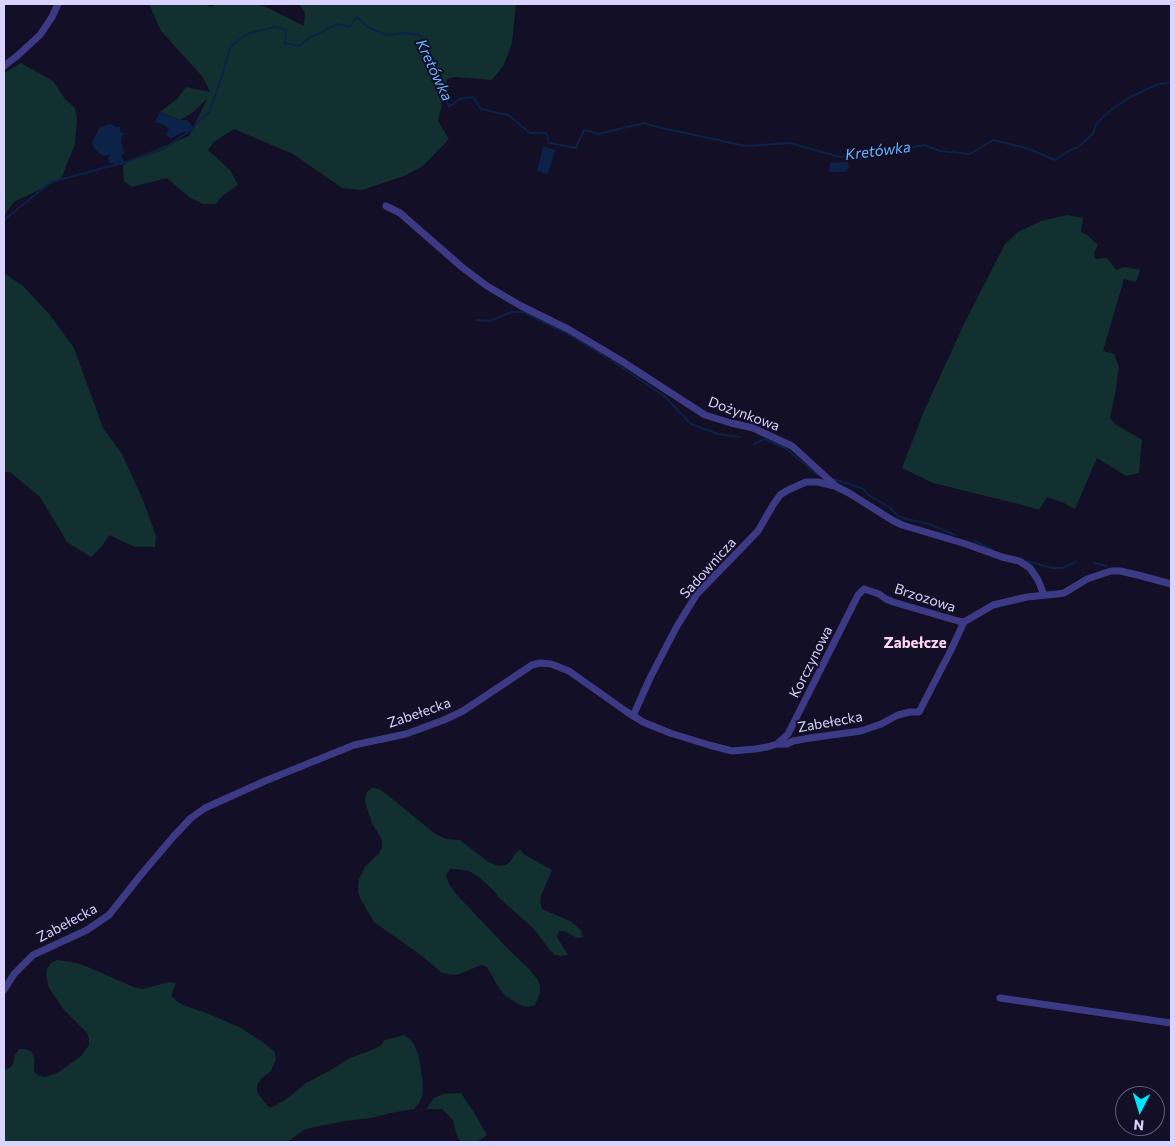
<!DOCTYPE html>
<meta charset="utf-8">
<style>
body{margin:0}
#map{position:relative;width:1175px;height:1146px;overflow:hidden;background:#130f26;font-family:Commissioner,sans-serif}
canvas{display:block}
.frame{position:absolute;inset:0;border:5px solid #d9d4ff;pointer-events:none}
.north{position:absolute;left:1115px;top:1086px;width:50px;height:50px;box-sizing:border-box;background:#130f26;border:1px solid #625e7d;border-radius:50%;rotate:185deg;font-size:14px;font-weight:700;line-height:20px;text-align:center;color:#d9d4ff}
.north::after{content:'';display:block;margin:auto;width:18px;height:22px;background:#00e5ff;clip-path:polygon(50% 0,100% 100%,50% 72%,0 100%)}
</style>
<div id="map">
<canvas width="1175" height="1146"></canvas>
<div class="frame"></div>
<div class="north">N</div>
</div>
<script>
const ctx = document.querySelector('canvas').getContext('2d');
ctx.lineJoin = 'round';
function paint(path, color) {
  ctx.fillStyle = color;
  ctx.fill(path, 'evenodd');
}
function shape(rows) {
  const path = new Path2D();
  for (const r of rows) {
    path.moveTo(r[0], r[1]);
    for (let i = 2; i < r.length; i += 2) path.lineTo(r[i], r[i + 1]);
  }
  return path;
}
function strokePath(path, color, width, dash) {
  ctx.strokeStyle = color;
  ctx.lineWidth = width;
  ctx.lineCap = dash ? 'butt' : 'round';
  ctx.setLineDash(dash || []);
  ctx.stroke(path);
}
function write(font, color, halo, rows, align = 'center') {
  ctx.font = font + ' Commissioner,sans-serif';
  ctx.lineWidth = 4;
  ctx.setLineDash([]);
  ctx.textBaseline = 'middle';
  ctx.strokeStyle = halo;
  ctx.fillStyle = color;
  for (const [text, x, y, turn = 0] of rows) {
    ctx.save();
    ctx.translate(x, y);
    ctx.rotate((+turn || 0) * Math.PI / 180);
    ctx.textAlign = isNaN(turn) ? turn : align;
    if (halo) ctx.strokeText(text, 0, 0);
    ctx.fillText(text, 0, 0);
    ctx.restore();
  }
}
paint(shape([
 [149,4,206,4,210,7,218,4,248,4,264,6,304,26,305,13,299,4,492,4,500,5,516,4,512,43,504,65,492,80,455,77,447,79,444,95,438,121,449,139,423,166,404,176,362,190,342,188,293,154,234,129,214,142,208,150,230,170,238,185,222,196,216,204,203,204,189,197,167,178,132,187,124,181,123,165,133,159,189,136,207,99,192,113,180,120,160,112,177,99,186,87,210,92,202,76,161,31],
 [21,63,53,81,65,99,75,108,77,118,75,144,61,179,14,202,4,216,4,73],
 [1067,215,1083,218,1081,232,1087,235,1098,245,1094,253,1095,259,1107,258,1116,270,1125,267,1140,270,1136,282,1124,279,1103,351,1114,354,1119,367,1115,394,1110,418,1115,424,1142,440,1139,473,1126,476,1097,458,1075,509,1064,503,1047,497,1039,510,1019,504,933,483,902,468,924,411,965,322,1005,244,1018,232,1041,221],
 [4,273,23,286,50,315,74,348,103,428,122,454,143,500,156,536,155,547,135,547,109,535,102,546,91,557,67,542,40,497,10,472,4,472],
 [372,788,379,789,385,793,434,833,446,839,460,840,487,861,493,864,499,866,506,865,511,861,514,855,520,849,525,855,552,870,541,896,540,903,542,909,570,921,581,930,583,937,576,938,565,931,559,931,557,937,568,955,561,956,555,955,550,950,533,928,498,897,495,892,480,878,469,871,456,869,450,869,446,875,448,882,455,893,509,950,529,969,538,980,540,986,540,993,535,1005,528,1007,522,1006,505,996,497,985,487,967,481,965,462,973,456,975,442,973,422,956,374,922,360,898,358,892,358,886,359,879,365,867,379,853,382,847,382,840,372,823,366,805,365,798,367,792],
 [57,960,77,963,90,968,136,988,143,989,169,982,176,983,171,996,177,1001,183,1005,209,1014,241,1028,264,1043,275,1052,276,1059,271,1071,261,1079,257,1085,257,1092,265,1103,270,1108,285,1100,306,1083,331,1070,348,1059,374,1049,380,1046,385,1040,404,1035,410,1039,414,1044,419,1057,423,1084,422,1097,419,1103,414,1109,391,1113,371,1118,345,1121,310,1128,304,1130,287,1142,4,1142,4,1069,5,1070,11,1067,14,1061,15,1055,19,1049,25,1049,32,1052,34,1059,34,1072,39,1076,46,1077,59,1072,81,1056,89,1045,89,1039,87,1033,64,1010,49,988,46,975,47,969,51,963],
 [461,1093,475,1114,487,1135,477,1142,461,1142,457,1136,453,1120,442,1109,426,1109,434,1098,443,1094]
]), '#12302f');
paint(shape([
 [160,112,180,120,187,120,191,124,193,131,183,132,170,139,166,134,169,129,164,125,155,122],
 [110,124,116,127,120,127,120,132,125,133,122,136,121,143,125,153,121,156,123,159,123,165,110,163,108,159,110,154,104,156,100,154,94,148,92,142,100,127],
 [543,146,555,150,548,174,537,171],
 [847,162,849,166,847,171,844,172,829,172,830,163]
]), '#0c2248');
strokePath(shape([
 [4,220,51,182,126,162,163,149,188,132,209,112,222,77,230,47,247,34,274,27,286,30,285,43,299,46,308,39,337,24,350,27,357,17,366,26,386,35,406,33,420,35,449,107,460,99,473,97,481,109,508,115,530,133,546,133,549,143,576,148,584,130,599,134,644,123,658,127,745,146,790,143,840,157,925,145,940,151,970,154,993,140,1029,149,1055,160,1072,149,1077,148,1093,134,1096,125,1100,120,1111,110,1130,97,1156,85,1171,82],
 [476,320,490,321,512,312,523,312,564,332,606,357],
 [611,360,664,396,691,424,718,434,740,437],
 [754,444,765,439,785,448,818,475],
 [833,479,864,489,867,494,889,507,898,516,906,519,929,524,955,535],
 [975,541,993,550],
 [1023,560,1052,568,1062,568,1076,562],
 [1095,563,1107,566]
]), '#0c2248', 2);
strokePath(shape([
 [4,66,17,56,40,35,52,17,58,4],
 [386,206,400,213,463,268,487,286,521,306,568,329,620,360,705,415,731,423,753,428,792,446,837,487,849,493,892,520,902,525,966,544,1002,557,1019,561,1030,568,1038,580,1044,595],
 [633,716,650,678,677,626,697,594,758,531,773,505,780,495,788,490,806,482,818,482,834,486],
 [777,744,788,734,858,595,864,589,879,594,886,599,893,602,958,621,964,622,993,605,1027,597,1057,594,1064,593,1087,579,1111,571,1120,571,1138,575,1171,584],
 [4,990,14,974,33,955,87,930,109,915,140,876,173,837,191,818,205,808,265,781,354,745,406,734,444,720,463,711,532,665,540,663,551,664,569,671,627,712,643,722,670,733,709,745,732,751,755,749,767,747,777,744,787,744,793,741,810,738,861,731,881,724,898,715,910,712,919,712,950,652,964,622],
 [1000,998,1171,1023]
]), '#3d3a85', 7);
write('14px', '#d9d4ff', '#130f26', [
 ["Dożynkowa",744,414,20],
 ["Sadownicza",708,568,-48],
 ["Brzozowa",925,598,18],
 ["Korczynowa",811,662,-63],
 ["Zabełecka",419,713,-19],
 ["Zabełecka",830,722,-10],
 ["Zabełecka",67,923,-28]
]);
write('italic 15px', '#62b6ff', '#130f26', [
 ["Kretówka",434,70,65],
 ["Kretówka",878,151,-7]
]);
write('bold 15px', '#ffd6f0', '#130f26', [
 ["Zabełcze",915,643]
]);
</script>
